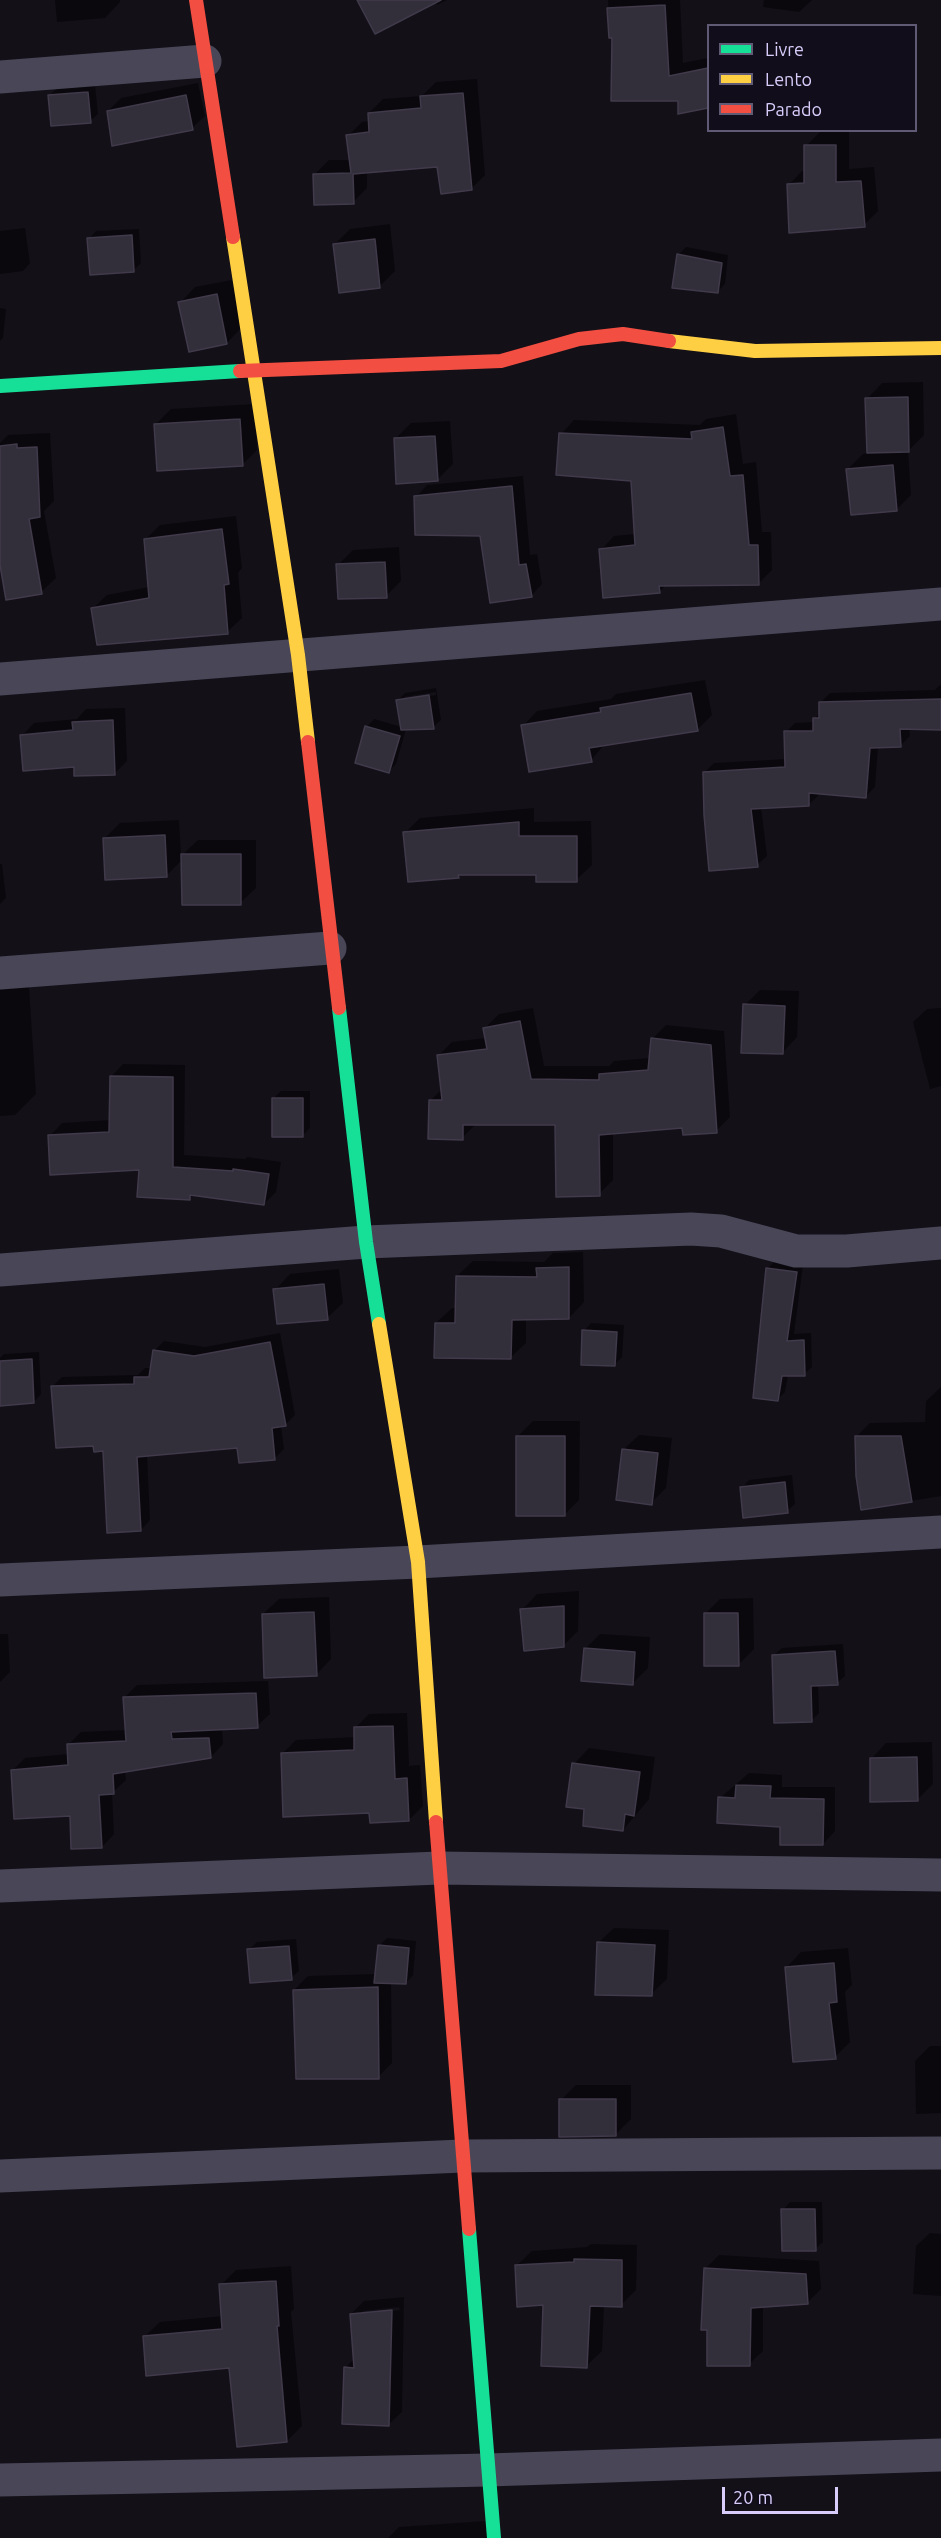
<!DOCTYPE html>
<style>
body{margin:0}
#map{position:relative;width:941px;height:2538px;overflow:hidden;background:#131018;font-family:Ubuntu,sans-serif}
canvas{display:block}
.legend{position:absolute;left:707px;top:24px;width:210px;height:108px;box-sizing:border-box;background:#120d1b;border:2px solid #615a74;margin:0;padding:8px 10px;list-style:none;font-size:18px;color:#d8cdfa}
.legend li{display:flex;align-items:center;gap:12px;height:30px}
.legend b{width:30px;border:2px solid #615a74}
.scale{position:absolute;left:722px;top:2487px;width:116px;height:27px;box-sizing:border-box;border:3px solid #d8cdfa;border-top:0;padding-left:8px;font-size:18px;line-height:21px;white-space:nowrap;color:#d8cdfa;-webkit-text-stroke:4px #120d1b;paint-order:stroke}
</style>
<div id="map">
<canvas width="941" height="2538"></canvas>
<ul class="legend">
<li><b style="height:8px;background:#16e098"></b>Livre</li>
<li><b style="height:8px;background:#ffcf43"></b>Lento</li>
<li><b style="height:8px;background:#f24e42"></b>Parado</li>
</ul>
<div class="scale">20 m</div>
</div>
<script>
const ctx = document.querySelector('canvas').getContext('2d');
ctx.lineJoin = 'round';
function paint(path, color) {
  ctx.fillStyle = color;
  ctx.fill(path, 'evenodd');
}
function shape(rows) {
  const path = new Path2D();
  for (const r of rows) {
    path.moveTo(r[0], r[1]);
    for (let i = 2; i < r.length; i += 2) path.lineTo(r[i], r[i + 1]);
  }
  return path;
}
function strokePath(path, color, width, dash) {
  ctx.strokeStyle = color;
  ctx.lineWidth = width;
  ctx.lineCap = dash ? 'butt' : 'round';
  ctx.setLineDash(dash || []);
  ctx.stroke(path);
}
paint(shape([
 [55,0,120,0,120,2,105,18,57,22],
 [361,0,447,0,437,5,435,2],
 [608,0,680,0,683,63,708,58,708,106,680,112,680,100,613,36,610,36],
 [764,0,812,0,799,12,763,7],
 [477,79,485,175,471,189,438,165,367,171,367,188,353,202,315,174,329,160,351,160,348,136,362,122,370,121,369,113,383,99,422,96,436,82],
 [198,83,205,116,192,128,108,111,121,98],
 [95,85,98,114,90,121,49,96,57,88],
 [820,132,849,132,849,169,874,167,878,211,864,225,789,185,802,171,806,171,806,146],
 [390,224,395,271,380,286,335,244,350,229],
 [25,228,30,263,23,271,0,274,0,231],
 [139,229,141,263,134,270,89,239,96,231],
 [686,247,728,255,725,284,717,292,678,255],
 [232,280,242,327,227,343,180,303,195,287],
 [0,308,6,309,3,338,0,341],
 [923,382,924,435,908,451,911,495,896,510,848,469,863,454,868,453,867,399,882,383],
 [255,404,257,450,242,465,156,424,171,409],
 [736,414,743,464,756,462,762,532,771,532,772,570,759,583,667,584,659,592,601,550,614,536,636,534,633,480,561,434,574,420,700,425,706,419],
 [450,421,453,464,437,480,396,438,411,423],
 [50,433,54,501,44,511,56,578,41,592,0,556,0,443,8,435],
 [523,476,530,555,537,554,542,584,531,596,481,534,416,497,427,485],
 [236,516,242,568,238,573,242,618,227,632,92,609,107,595,149,587,146,539,160,525],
 [399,547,401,581,386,596,338,565,353,550],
 [705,680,712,715,698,729,605,744,591,760,523,726,537,711,611,699,616,694],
 [941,684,941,728,909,728,910,736,900,746,878,746,875,787,865,797,818,792,818,796,808,805,761,807,767,856,757,865,705,772,714,763,787,759,786,732,795,723,814,722,814,719,821,712,821,702,830,693,935,690],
 [436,688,441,720,433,727,406,729,396,764,389,771,367,727,374,719,402,727,398,700,405,693],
 [436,692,436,695,404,700,404,697],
 [125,708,127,761,114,774,75,765,22,736,34,723,77,719,86,709],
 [534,808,534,822,591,821,592,865,576,880,538,873,461,873,458,877,405,833,420,818],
 [179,820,181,856,198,840,256,840,256,888,240,903,182,860,166,876,105,838,120,823],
 [0,864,2,864,6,898,0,904],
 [0,986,29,987,36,1094,15,1115,0,1116],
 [760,990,799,991,797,1037,782,1053,745,1005],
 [533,1008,544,1066,609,1066,614,1061,650,1058,652,1039,666,1025,724,1031,730,1117,716,1131,684,1127,613,1132,613,1180,599,1194,557,1123,477,1123,462,1138,431,1100,442,1089,438,1056,452,1042,486,1038,485,1028,499,1014],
 [941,1008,941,1086,930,1089,913,1022,927,1009],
 [123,1064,185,1065,184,1155,245,1159,247,1157,281,1162,276,1192,264,1204,194,1194,190,1198,140,1169,50,1136,62,1123,111,1120,111,1077],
 [281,1091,310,1091,310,1128,303,1135,273,1099],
 [583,1252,584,1302,569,1318,526,1318,526,1343,510,1358,436,1323,452,1308,457,1308,457,1276,473,1261,544,1262,553,1253],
 [775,1261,803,1265,794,1334,811,1333,812,1367,804,1374,788,1375,785,1392,778,1399,767,1269],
 [339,1269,343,1303,327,1318,275,1290,290,1274],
 [591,1323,624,1325,622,1357,614,1365,584,1331],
 [280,1333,295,1415,285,1425,281,1425,284,1449,274,1459,238,1446,147,1454,150,1520,141,1530,104,1449,95,1444,52,1387,62,1377,138,1375,145,1368,152,1368,154,1351,164,1341,205,1347],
 [39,1352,41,1394,34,1402,0,1404,0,1358,4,1354],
 [941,1387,941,1496,862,1509,856,1437,870,1423,925,1422,926,1401],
 [533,1421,580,1421,579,1500,564,1515,518,1436],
 [639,1435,672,1438,666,1488,651,1503,623,1450],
 [792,1475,795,1504,787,1511,742,1488,749,1480],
 [579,1591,578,1631,563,1646,522,1610,537,1594],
 [329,1597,331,1659,316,1675,263,1614,279,1599],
 [753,1598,754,1649,738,1665,705,1614,720,1599],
 [0,1634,8,1634,10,1672,0,1682],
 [600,1634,650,1637,648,1668,633,1683,585,1649],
 [843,1644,845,1676,837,1683,818,1684,819,1713,811,1721,774,1655,782,1648],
 [268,1681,270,1714,257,1726,222,1728,223,1744,211,1757,125,1770,126,1780,112,1793,114,1834,102,1847,71,1814,13,1770,25,1758,69,1754,69,1744,81,1732,126,1730,124,1698,137,1685],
 [407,1713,409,1766,420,1765,423,1806,409,1820,371,1811,282,1754,296,1740,355,1737,355,1728,369,1714],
 [932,1742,933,1784,918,1799,871,1759,886,1743],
 [589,1748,655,1757,649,1799,623,1830,586,1808,574,1764],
 [749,1773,782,1775,782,1787,835,1787,835,1831,823,1844,720,1798],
 [614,1928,669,1930,667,1979,651,1994,598,1943],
 [387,1938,416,1941,413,1975,406,1983,391,1982,392,2063,378,2077,294,1990,308,1976,377,1974,379,1946],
 [296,1939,299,1971,291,1978,249,1950,257,1942],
 [848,1948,852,1985,845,1992,850,2042,835,2057,786,1968,801,1952],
 [930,2046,941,2046,941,2113,916,2114,915,2061],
 [576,2085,631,2085,631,2119,615,2135,561,2100],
 [790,2202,822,2202,823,2242,815,2249,783,2210],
 [930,2233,941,2234,941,2296,913,2294,916,2246],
 [591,2244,637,2245,636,2290,621,2305,604,2305,602,2351,586,2366,516,2266,532,2251,587,2247],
 [719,2255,819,2261,821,2289,808,2302,763,2305,763,2351,749,2364,705,2269],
 [291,2266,294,2309,291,2312,302,2426,287,2441,230,2366,144,2337,160,2322,223,2316,221,2285,236,2270],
 [404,2297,402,2412,389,2424,345,2368,355,2358,351,2314,364,2301],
 [399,2307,400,2310,363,2314,363,2311],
 [486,2521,487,2538,388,2538,399,2527]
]), '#0007');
const building = shape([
 [357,0,441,0,375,34,357,0],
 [665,5,669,76,708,68,708,108,678,114,678,101,611,101,612,38,609,38,607,8,665,5],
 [88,92,91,123,51,126,48,95,88,92],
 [463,93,472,190,441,194,437,167,353,174,354,204,314,205,313,174,351,173,346,135,369,132,368,113,421,108,420,96,463,93],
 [186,95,193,130,112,146,107,111,186,95],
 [804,145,836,145,836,182,861,181,865,227,789,233,787,184,804,183,804,145],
 [132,235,134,272,90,275,87,238,132,235],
 [375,239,380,288,339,293,333,244,375,239],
 [677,254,722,263,718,293,672,288,677,254],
 [217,294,227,344,189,352,178,302,217,294],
 [908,397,909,452,867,453,865,398,908,397],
 [240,419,243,466,157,471,154,424,240,419],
 [723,427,730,476,743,475,749,545,758,545,759,585,659,586,660,593,603,598,599,549,635,545,631,481,556,475,559,433,692,439,691,432,723,427],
 [435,436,438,481,396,484,394,438,435,436],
 [17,444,17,448,37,447,40,517,29,519,42,594,6,600,0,565,0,446,17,444],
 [893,465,897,511,851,515,846,469,893,465],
 [512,486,519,565,526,564,532,597,490,603,480,536,415,535,414,496,512,486],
 [222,529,229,584,224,585,228,634,97,645,91,608,149,598,144,539,222,529],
 [385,562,387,598,338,599,336,564,385,562],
 [691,693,698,731,589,748,592,762,529,772,521,725,601,712,600,708,691,693],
 [429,695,434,729,401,730,396,700,429,695],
 [941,699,941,730,900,729,901,747,870,748,866,798,809,793,809,806,751,809,758,867,709,871,704,815,703,772,785,767,784,731,813,731,813,718,819,718,819,702,941,699],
 [113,720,115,775,74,776,74,767,23,771,20,735,73,730,72,722,113,720],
 [365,726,400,736,389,773,355,763,365,726],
 [519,822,519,836,577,836,577,882,536,882,536,875,458,875,459,878,408,882,403,832,519,822],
 [165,835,167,877,105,880,103,838,165,835],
 [181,854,241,854,241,905,182,905,181,854],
 [743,1004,785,1006,783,1054,741,1053,743,1004],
 [520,1021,531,1079,599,1080,599,1074,648,1070,651,1038,711,1045,717,1133,683,1135,682,1128,599,1135,600,1196,556,1197,555,1125,463,1125,463,1140,428,1139,429,1100,442,1100,437,1055,487,1049,483,1028,520,1021],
 [110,1076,173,1077,173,1167,233,1171,233,1169,269,1174,264,1205,190,1195,190,1200,137,1197,139,1170,50,1175,48,1135,109,1132,110,1076],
 [272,1098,303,1098,303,1137,272,1137,272,1098],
 [569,1267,569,1319,512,1320,511,1359,434,1358,435,1323,455,1323,456,1276,537,1277,536,1268,569,1267],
 [766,1268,797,1272,787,1341,804,1340,805,1376,782,1376,778,1401,753,1398,766,1268],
 [324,1284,328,1320,277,1324,273,1289,324,1284],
 [582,1330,617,1332,615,1366,581,1365,582,1330],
 [270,1342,286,1426,272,1428,275,1460,239,1463,237,1448,137,1457,141,1531,107,1533,103,1451,94,1452,93,1446,56,1448,51,1386,134,1384,134,1377,149,1377,153,1350,194,1356,270,1342],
 [32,1359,34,1403,0,1406,0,1361,32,1359],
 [516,1436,565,1436,565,1516,516,1516,516,1436],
 [855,1436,901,1436,912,1502,861,1510,856,1476,855,1436],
 [622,1449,658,1453,652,1505,616,1500,622,1449],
 [785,1482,788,1513,743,1518,740,1487,785,1482],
 [564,1606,564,1647,524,1651,520,1609,564,1606],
 [314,1612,317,1676,264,1678,262,1614,314,1612],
 [704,1613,738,1613,739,1666,704,1666,704,1613],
 [584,1648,635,1652,633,1685,581,1681,584,1648],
 [835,1651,838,1685,811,1686,812,1722,774,1723,772,1655,835,1651],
 [256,1693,258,1728,171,1732,172,1739,209,1738,211,1758,113,1774,114,1794,99,1795,102,1848,71,1849,70,1816,14,1819,11,1770,68,1765,67,1744,126,1741,123,1697,256,1693],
 [393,1726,395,1779,407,1778,409,1821,370,1823,369,1813,283,1817,281,1753,354,1750,354,1727,393,1726],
 [917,1757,918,1801,870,1802,870,1758,917,1757],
 [572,1763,640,1772,634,1816,625,1814,623,1831,583,1826,584,1809,566,1807,572,1763],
 [736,1785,771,1786,770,1798,824,1799,823,1845,780,1845,780,1827,717,1823,718,1797,735,1798,736,1785],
 [597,1942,655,1945,652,1996,595,1995,597,1942],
 [378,1945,409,1948,406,1984,374,1983,378,1945],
 [289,1946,292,1980,250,1983,247,1949,289,1946],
 [834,1963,837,2002,829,2003,836,2059,793,2062,785,1967,834,1963],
 [378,1987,379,2079,296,2079,293,1990,378,1987],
 [559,2099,616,2099,616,2136,559,2137,559,2099],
 [781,2209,815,2209,816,2251,782,2251,781,2209],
 [574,2259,622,2260,622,2307,590,2306,587,2368,541,2366,543,2305,517,2307,515,2265,574,2262,574,2259],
 [704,2268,806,2274,808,2304,751,2308,750,2366,707,2366,707,2330,701,2330,704,2268],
 [276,2281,279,2326,277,2326,287,2442,237,2447,229,2368,146,2376,143,2336,222,2329,219,2284,276,2281],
 [392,2310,389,2426,342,2424,344,2367,354,2368,350,2314,392,2310]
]);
paint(building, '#322e3a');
strokePath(building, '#413a4b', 1.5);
strokePath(shape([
 [0,77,205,61],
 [0,679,941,604],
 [0,973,330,948],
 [0,1270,366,1242,691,1229,721,1231,796,1251,847,1251,941,1243],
 [0,1580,418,1562,941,1532],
 [0,1886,439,1868,941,1875],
 [0,2176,462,2156,941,2153],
 [0,2480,488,2470,941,2455]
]), '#494658', 33);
strokePath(shape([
 [0,386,240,371],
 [339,1008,366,1242,379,1324],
 [469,2229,494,2538]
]), '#16e098', 14);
strokePath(shape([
 [233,237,298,655,308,742],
 [669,341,755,351,941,348],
 [379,1324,418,1562,436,1822]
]), '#ffcf43', 14);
strokePath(shape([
 [196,0,233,237],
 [240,371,501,361,579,339,623,334,669,341],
 [308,742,339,1008],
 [436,1822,469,2229]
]), '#f24e42', 14);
</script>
